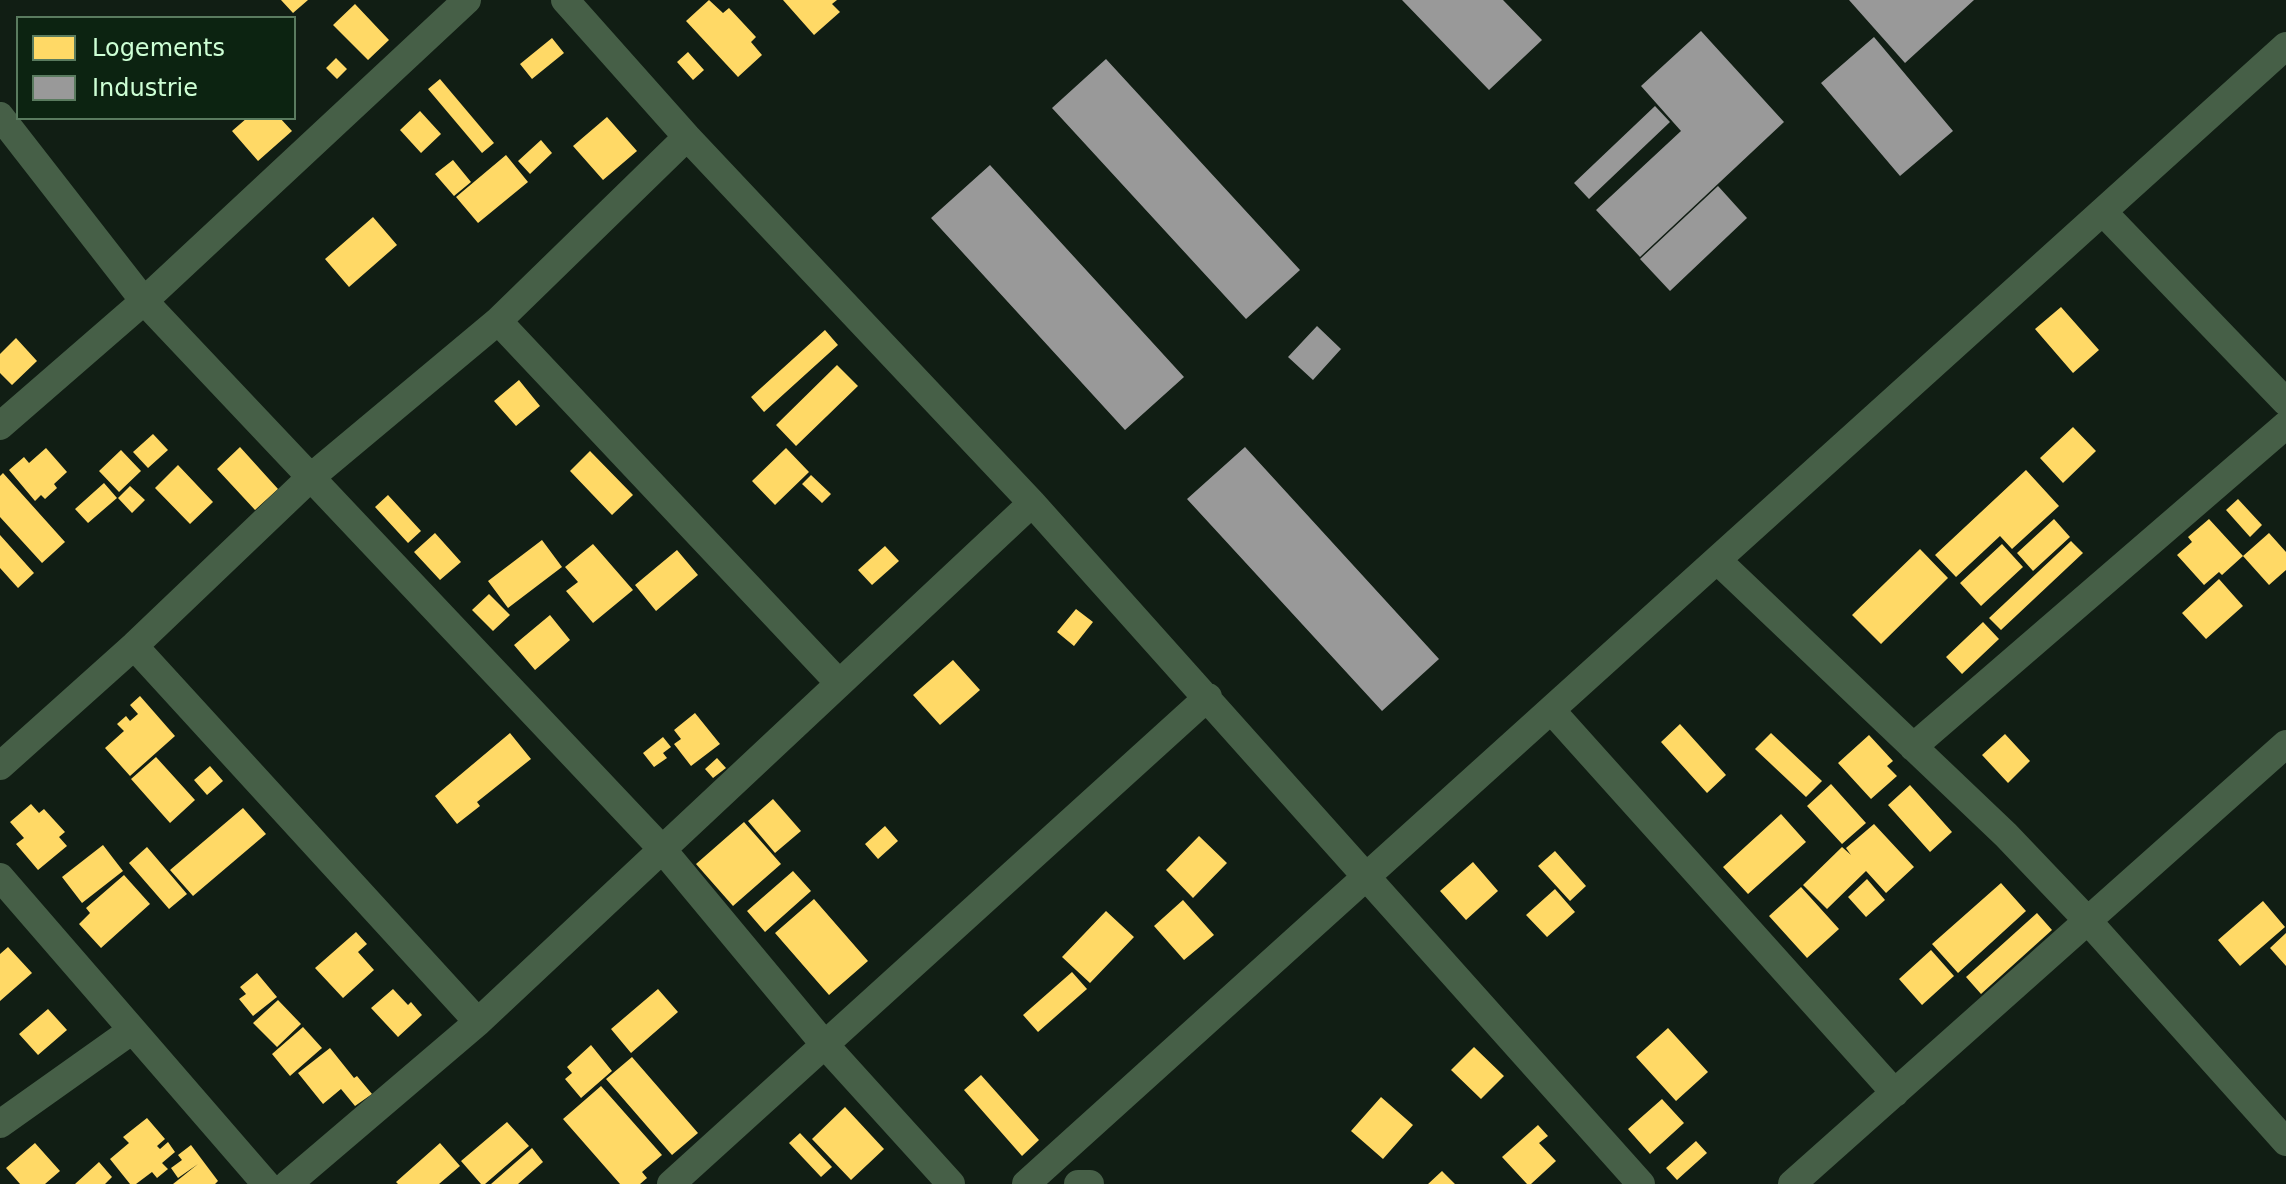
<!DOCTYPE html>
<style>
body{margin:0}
#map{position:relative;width:2286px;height:1184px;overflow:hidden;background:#111e14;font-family:"DejaVu Sans",sans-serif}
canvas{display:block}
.legend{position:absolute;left:16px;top:16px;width:280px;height:104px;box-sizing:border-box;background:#0c2311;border:2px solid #5a7b5f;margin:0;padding:10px 14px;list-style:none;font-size:24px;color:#ceffd5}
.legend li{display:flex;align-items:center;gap:16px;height:40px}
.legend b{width:40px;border:2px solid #5a7b5f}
</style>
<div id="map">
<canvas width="2286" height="1184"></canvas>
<ul class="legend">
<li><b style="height:22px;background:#ffd966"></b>Logements</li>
<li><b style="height:22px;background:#999"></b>Industrie</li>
</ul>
</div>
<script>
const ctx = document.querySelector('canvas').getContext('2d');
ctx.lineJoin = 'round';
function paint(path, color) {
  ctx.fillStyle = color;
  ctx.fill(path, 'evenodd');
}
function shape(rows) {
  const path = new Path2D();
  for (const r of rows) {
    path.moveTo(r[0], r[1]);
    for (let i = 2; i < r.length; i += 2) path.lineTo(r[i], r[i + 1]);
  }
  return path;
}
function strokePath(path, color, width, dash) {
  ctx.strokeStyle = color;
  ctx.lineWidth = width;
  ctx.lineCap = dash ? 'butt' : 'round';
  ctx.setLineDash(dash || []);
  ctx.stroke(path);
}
paint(shape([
 [281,0,308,0,293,13],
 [709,0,723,13,729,8,756,37,751,42,762,55,738,77,686,21],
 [783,0,837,0,832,4,840,12,814,35],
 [355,4,389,40,368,60,333,25],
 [552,38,564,53,532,79,520,64],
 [688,52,704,70,693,80,677,62],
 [336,58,347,69,337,79,326,68],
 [440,79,494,143,482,153,428,89],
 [420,111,441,134,421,153,400,130],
 [607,117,637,151,603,180,573,146],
 [247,118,280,118,292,131,258,161,232,131],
 [541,140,552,153,530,174,518,161],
 [506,155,528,182,478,223,456,197],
 [453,160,471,182,454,196,435,174],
 [373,217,397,245,349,287,325,259],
 [2061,307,2099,350,2073,373,2035,329],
 [825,330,838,345,764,412,751,397],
 [16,338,37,361,12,385,0,373,0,354],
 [837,365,858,386,796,446,776,425],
 [519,380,540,406,516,426,494,401],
 [2073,427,2096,451,2063,483,2040,458],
 [153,434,168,450,148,468,133,452],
 [240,447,278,489,255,510,217,469],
 [46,448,67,472,54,484,57,488,45,499,41,495,35,501,9,470,24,457,29,463],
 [786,448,809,472,775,505,752,481],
 [121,450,141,471,119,492,99,471],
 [590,451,633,495,612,515,570,471],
 [178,465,213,502,190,524,155,488],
 [2026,470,2059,506,2012,549,2000,536,1956,577,1935,555],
 [3,473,65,542,42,563,0,517,0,476],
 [811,475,831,494,822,503,802,484],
 [104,483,117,498,88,523,75,509],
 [130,486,145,500,132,513,118,498],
 [388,495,421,531,408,543,375,507],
 [2238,499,2262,525,2250,537,2226,510],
 [2054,519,2070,537,2033,571,2017,553],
 [2209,519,2243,556,2222,575,2219,572,2204,585,2177,555,2192,542,2188,537],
 [435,533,461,562,440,580,414,552],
 [2269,533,2286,552,2286,570,2269,585,2243,556],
 [0,535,34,573,18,588,0,568],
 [542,540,562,567,508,608,488,581],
 [2071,541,2083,553,2001,630,1989,618],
 [593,544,633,590,593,623,566,591,578,582,565,567],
 [2002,544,2023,567,1981,606,1960,583],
 [885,546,899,561,872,585,858,570],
 [1920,549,1948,578,1881,644,1852,615],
 [677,550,698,575,656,611,635,585],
 [2219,579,2243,606,2206,639,2182,613],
 [489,594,510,615,493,631,472,610],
 [1076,609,1093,622,1074,646,1057,632],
 [550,615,570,640,535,670,514,645],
 [1983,622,1999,639,1962,674,1946,657],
 [953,660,980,690,940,725,913,695],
 [140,696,175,736,130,776,105,748,124,731,117,724,126,716,130,721,138,714,130,705],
 [695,713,720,744,691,766,674,744,681,739,674,730],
 [1680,724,1726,775,1707,793,1661,742],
 [510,733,531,759,477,802,480,806,457,824,435,796],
 [1771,733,1822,781,1806,797,1755,749],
 [2005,734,2030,761,2008,783,1982,755],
 [1869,735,1893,761,1887,766,1897,776,1871,799,1838,763],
 [663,737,671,747,663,753,667,758,654,767,643,753],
 [156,757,195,800,170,823,131,779],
 [717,758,726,768,713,778,705,769],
 [210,766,223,781,207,795,194,780],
 [1831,784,1866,823,1842,844,1807,806],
 [1910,785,1952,832,1930,852,1888,805],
 [773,799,801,831,775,853,748,821],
 [31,804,39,813,44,809,65,832,59,837,67,846,38,870,16,844,24,838,10,822],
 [243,808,266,834,193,896,170,870],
 [1781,814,1806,842,1748,894,1723,867],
 [744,822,781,864,733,906,696,864],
 [1874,824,1914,867,1886,893,1866,871,1827,909,1803,885,1842,847,1851,855,1846,848],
 [885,826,898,841,878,859,865,844],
 [1199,836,1227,863,1193,898,1166,870],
 [103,845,123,871,82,903,62,877],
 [147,847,187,894,169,909,129,863],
 [1555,851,1586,886,1570,901,1538,866],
 [1473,862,1498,891,1466,920,1440,891],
 [793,871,811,891,765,932,747,911],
 [124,875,150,904,101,948,79,924,90,913,86,908],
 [1867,879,1885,900,1866,917,1848,897],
 [2001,883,2026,911,1958,973,1932,944],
 [1801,887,1839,929,1807,958,1769,916],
 [1555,889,1575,912,1547,937,1526,915],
 [814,899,868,961,829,995,775,933],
 [1183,900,1214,935,1184,960,1154,926],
 [2263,901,2285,927,2240,966,2218,940],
 [1106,911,1134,937,1090,983,1062,957],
 [2037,913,2052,930,1981,994,1966,977],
 [356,932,367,944,358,952,374,970,343,998,315,968],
 [2286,933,2286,966,2270,948],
 [8,947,32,973,0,1001,0,954],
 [1931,950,1954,976,1922,1005,1899,979],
 [1072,972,1087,989,1038,1032,1023,1015],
 [257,973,277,997,253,1016,239,999,246,994,240,987],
 [393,989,408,1005,411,1002,422,1015,398,1037,371,1008],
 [658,989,678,1012,631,1053,611,1029],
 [278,1000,301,1024,277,1047,253,1023],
 [48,1009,67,1030,38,1055,19,1034],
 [303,1027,322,1048,290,1076,272,1054],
 [1668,1028,1708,1072,1676,1101,1636,1057],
 [591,1045,612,1071,581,1098,565,1079,572,1073,567,1067],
 [1474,1047,1504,1076,1481,1099,1451,1070],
 [330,1048,354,1078,357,1076,372,1094,355,1106,341,1089,323,1104,298,1073],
 [632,1057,698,1133,672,1155,606,1079],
 [981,1075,1039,1140,1022,1156,964,1090],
 [601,1086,662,1155,642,1172,647,1178,640,1184,620,1184,563,1119],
 [1381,1097,1413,1125,1383,1159,1351,1131],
 [1662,1099,1684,1123,1650,1154,1628,1129],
 [845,1107,884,1149,851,1180,812,1139],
 [147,1118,165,1139,157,1146,160,1149,168,1142,175,1152,162,1163,168,1169,157,1178,152,1172,136,1184,130,1184,110,1159,129,1143,123,1137],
 [507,1122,529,1146,485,1184,481,1184,461,1161],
 [1538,1125,1548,1136,1539,1143,1556,1161,1531,1184,1527,1184,1502,1157],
 [800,1133,832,1167,821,1177,789,1143],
 [1696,1141,1707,1153,1677,1180,1666,1168],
 [35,1143,60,1171,45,1184,20,1184,6,1168],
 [440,1143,460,1166,439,1184,398,1184,396,1182],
 [191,1145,218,1181,215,1184,173,1184,198,1164,178,1178,171,1168,182,1160,178,1155],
 [532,1148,543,1162,518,1184,491,1184],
 [99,1162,112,1177,105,1184,75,1184],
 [1442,1171,1455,1184,1428,1184]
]), '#ffd966');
paint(shape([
 [1402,0,1503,0,1542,40,1489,90],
 [1849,0,1974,0,1905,63],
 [1701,31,1784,122,1640,257,1596,210,1681,131,1641,86],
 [1874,37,1953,131,1900,176,1821,83],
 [1106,59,1300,270,1246,319,1052,108],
 [1655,106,1670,122,1589,199,1574,183],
 [990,165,1184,377,1125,430,931,218],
 [1718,186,1747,218,1670,291,1640,259],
 [1317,326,1341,349,1313,380,1288,357],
 [1245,447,1439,659,1382,711,1187,499]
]), '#999');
strokePath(shape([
 [565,0,687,137,1032,503,1641,1184],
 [0,116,144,301,662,849,825,1045,951,1184],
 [2103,212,2286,402],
 [498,321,839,683],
 [0,426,144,301,467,0],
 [1717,560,2006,835,2088,921,2286,1142],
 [134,646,478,1022],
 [1551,710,1895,1093],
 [1913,747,2286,425],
 [0,766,134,646,310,478,498,321,687,137],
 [0,877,266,1184],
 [0,1124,131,1031],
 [288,1184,478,1022,1032,503],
 [671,1184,1208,697],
 [1026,1184,2286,46],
 [1078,1184,1090,1184],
 [1792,1184,2286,744]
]), '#465f47', 28);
</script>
